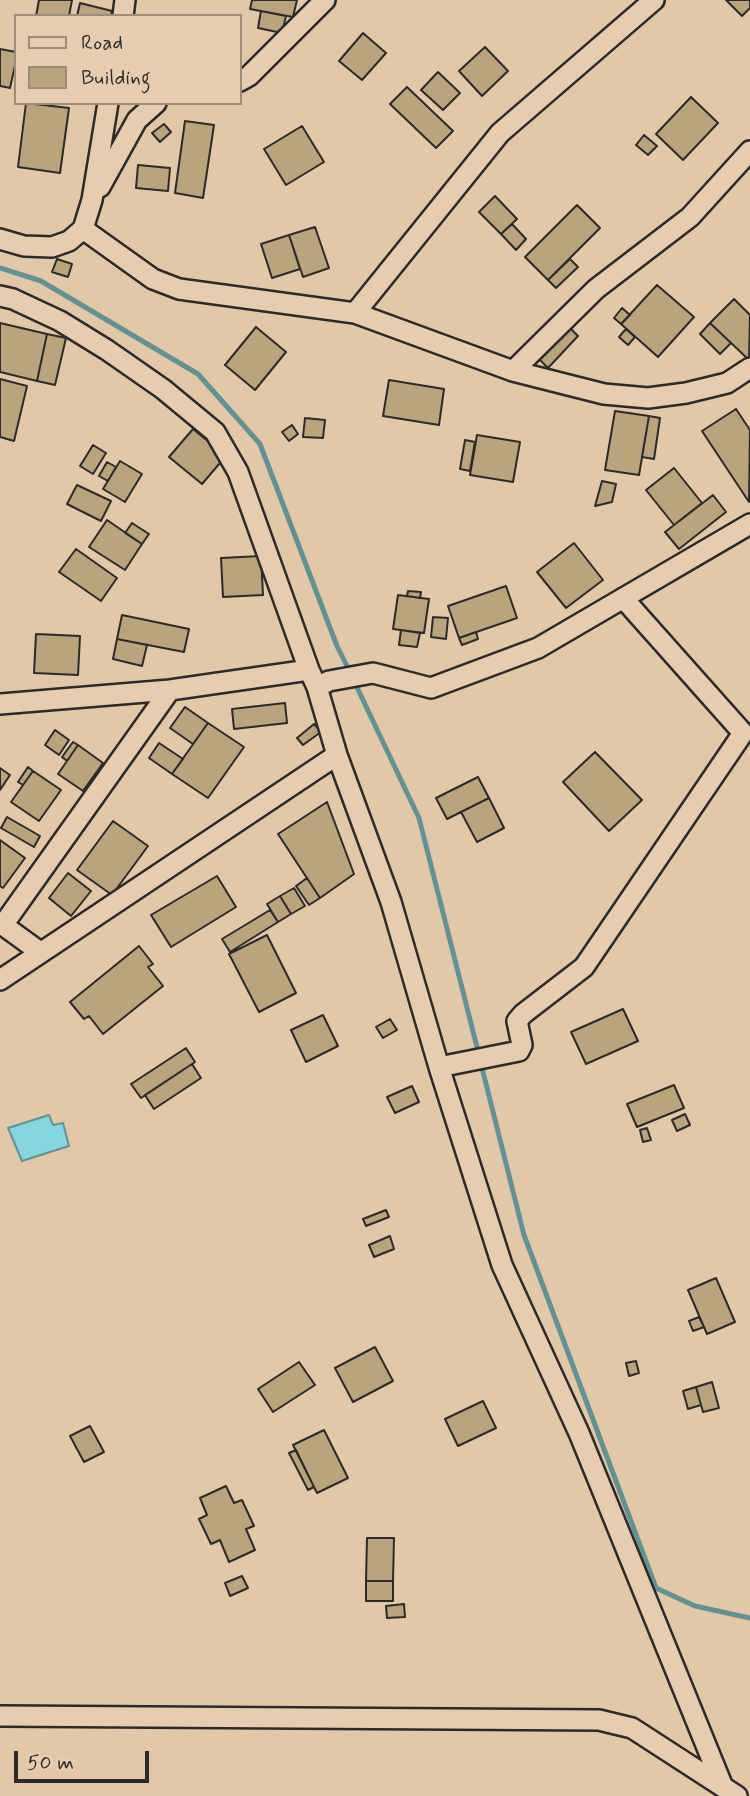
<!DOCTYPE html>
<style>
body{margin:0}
#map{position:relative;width:750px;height:1796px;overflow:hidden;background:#e3c8a7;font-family:Mynerve,sans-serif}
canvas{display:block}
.legend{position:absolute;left:14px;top:14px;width:228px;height:91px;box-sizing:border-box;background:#e8ccaf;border:2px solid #9c8c7a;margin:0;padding:9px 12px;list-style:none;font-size:21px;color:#2b2b2b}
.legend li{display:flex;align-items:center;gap:14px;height:35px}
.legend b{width:35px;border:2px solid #9c8c7a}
.scale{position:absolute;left:14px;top:1751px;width:135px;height:32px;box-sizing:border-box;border:4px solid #2b2b2b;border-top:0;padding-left:9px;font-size:21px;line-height:24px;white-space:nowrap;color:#2b2b2b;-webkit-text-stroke:5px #e8ccaf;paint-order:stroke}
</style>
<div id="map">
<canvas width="750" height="1796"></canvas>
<ul class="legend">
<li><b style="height:9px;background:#e8ccaf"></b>Road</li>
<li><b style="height:19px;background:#b9a47b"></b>Building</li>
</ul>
<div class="scale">50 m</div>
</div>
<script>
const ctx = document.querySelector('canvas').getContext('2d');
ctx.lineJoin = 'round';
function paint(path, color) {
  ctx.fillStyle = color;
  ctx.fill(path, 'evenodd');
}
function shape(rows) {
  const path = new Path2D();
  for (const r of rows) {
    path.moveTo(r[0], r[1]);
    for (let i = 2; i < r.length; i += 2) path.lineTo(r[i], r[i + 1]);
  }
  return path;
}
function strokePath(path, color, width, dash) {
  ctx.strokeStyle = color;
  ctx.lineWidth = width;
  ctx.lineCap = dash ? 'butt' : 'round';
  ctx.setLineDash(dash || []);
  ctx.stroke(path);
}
const water = shape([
 [49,1115,53,1125,63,1123,69,1146,22,1161,8,1128,49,1115]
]);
paint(water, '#85d6de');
strokePath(water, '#619296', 2);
strokePath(shape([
 [0,268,41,281,198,374,260,444,337,646,350,672],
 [354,681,419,818,479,1055],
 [481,1064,524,1235,656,1588,695,1606,750,1618]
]), '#619296', 5);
const building = shape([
 [39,0,72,0,69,16,36,16,39,0],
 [252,0,297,0,293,17,250,9,252,0],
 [726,0,750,0,750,8,742,16,726,0],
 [80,3,112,11,111,16,77,16,80,3],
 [261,11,286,16,282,33,258,28,261,11],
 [363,33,386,53,362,80,339,61,363,33],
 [485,47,508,71,482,96,459,71,485,47],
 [0,49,16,52,16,61,10,88,0,86,0,49],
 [438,72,460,93,443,110,421,90,438,72],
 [407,87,453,131,436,148,390,104,407,87],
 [691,97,718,123,683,160,656,134,691,97],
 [26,103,69,108,60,173,18,167,26,103],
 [185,121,214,125,203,198,175,193,185,121],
 [164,124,171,132,160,142,152,133,164,124],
 [302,126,324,162,286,185,264,149,302,126],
 [644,135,657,146,648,155,636,145,644,135],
 [138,165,170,168,168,191,136,188,138,165],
 [495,196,517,219,501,234,479,212,495,196],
 [577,205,600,228,548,280,525,257,577,205],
 [512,224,526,239,516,250,501,234,512,224],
 [315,227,329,268,303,277,289,235,315,227],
 [289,235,300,269,272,278,261,244,289,235],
 [57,259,72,264,68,277,52,272,57,259],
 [570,259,578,267,556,288,548,280,570,259],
 [657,285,694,317,658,357,621,324,657,285],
 [734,299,750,315,749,360,710,323,734,299],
 [622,308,630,315,621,324,614,318,622,308],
 [0,323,47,334,37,381,0,372,0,323],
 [710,323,731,343,720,354,700,334,710,323],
 [568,326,578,336,548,368,538,358,568,326],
 [256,327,286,352,255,390,225,365,256,327],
 [626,329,635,337,628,345,619,337,626,329],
 [47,334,66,338,55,385,37,381,47,334],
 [0,379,27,386,14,441,0,437,0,379],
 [389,380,444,389,439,425,383,416,389,380],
 [736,409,750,430,749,502,702,431,736,409],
 [615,411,649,416,639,475,605,470,615,411],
 [649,416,660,418,654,459,642,457,649,416],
 [305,418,325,420,323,438,303,437,305,418],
 [292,425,298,434,289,441,282,432,292,425],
 [193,429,226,456,202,484,169,457,193,429],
 [477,435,520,442,513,482,470,475,477,435],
 [465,440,475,442,470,471,460,469,465,440],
 [93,445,106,453,93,474,80,466,93,445],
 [120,461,142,474,125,502,103,489,120,461],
 [107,462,116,467,108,481,99,476,107,462],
 [674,468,702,503,674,525,646,490,674,468],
 [602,481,616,484,612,502,595,506,602,481],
 [77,485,111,501,101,521,67,504,77,485],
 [713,495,726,512,679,549,665,532,713,495],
 [107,520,142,544,125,570,89,547,107,520],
 [132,523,149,534,142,544,125,533,132,523],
 [574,543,603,580,566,608,537,572,574,543],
 [76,549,117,578,101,601,59,572,76,549],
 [261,556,263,595,223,597,221,558,261,556],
 [506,586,517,618,459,638,448,606,506,586],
 [408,591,421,592,420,598,407,596,408,591],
 [398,595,429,599,424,633,393,629,398,595],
 [122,615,189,629,184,652,117,639,122,615],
 [433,617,448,618,446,639,431,637,433,617],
 [401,630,420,633,417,647,399,645,401,630],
 [476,632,478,639,462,645,459,638,476,632],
 [36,634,80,636,78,675,34,673,36,634],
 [117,639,147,645,142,666,113,659,117,639],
 [285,703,287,723,234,729,232,709,285,703],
 [185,707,208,723,193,744,170,728,185,707],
 [208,723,244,747,208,798,172,774,208,723],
 [314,724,321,732,303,745,297,738,314,724],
 [55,730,69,740,59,755,45,745,55,730],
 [73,742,78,745,67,761,62,757,73,742],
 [159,743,183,759,172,774,149,758,159,743],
 [78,745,103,763,83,791,58,774,78,745],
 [595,752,642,800,609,831,563,782,595,752],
 [28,767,33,771,23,785,18,782,28,767],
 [0,768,10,775,0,790,0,768],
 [33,771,61,790,39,821,11,802,33,771],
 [478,777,489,798,447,819,436,798,478,777],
 [489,798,504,828,477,842,461,812,489,798],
 [327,802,354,874,320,898,278,834,327,802],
 [7,817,40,836,34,847,1,828,7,817],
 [113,821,148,846,112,895,77,870,113,821],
 [0,840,25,858,3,888,0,886,0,840],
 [68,873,91,891,71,916,49,898,68,873],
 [217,876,236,907,171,947,151,915,217,876],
 [307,878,320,898,309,905,296,886,307,878],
 [294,888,305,906,291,914,280,896,294,888],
 [280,896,291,914,278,922,267,904,280,896],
 [270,910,278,922,230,952,222,939,270,910],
 [267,935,296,993,259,1012,229,954,267,935],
 [139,946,153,964,148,967,163,986,103,1034,89,1016,84,1019,70,1002,139,946],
 [623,1009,638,1041,586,1064,571,1032,623,1009],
 [323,1015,338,1046,306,1062,291,1030,323,1015],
 [390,1019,397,1030,383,1038,376,1027,390,1019],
 [186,1048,195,1062,141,1098,131,1084,186,1048],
 [192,1064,201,1078,154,1109,145,1095,192,1064],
 [674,1085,684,1108,637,1127,627,1104,674,1085],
 [412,1086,419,1102,395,1113,387,1097,412,1086],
 [685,1114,690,1125,677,1131,672,1120,685,1114],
 [647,1128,651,1140,643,1142,640,1130,647,1128],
 [386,1210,389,1217,366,1226,363,1219,386,1210],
 [390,1236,394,1249,374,1257,369,1245,390,1236],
 [716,1278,735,1322,707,1334,688,1290,716,1278],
 [699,1317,704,1327,693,1331,689,1321,699,1317],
 [375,1347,393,1381,353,1402,335,1368,375,1347],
 [636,1361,639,1373,629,1376,626,1363,636,1361],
 [299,1362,315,1385,273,1412,258,1389,299,1362],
 [712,1382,719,1408,703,1412,696,1387,712,1382],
 [696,1387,701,1405,688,1409,683,1391,696,1387],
 [483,1401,496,1428,458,1446,445,1419,483,1401],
 [90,1426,104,1452,84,1462,70,1436,90,1426],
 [324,1430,348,1478,317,1493,293,1445,324,1430],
 [296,1450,314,1487,308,1490,289,1453,296,1450],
 [226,1486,234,1503,242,1500,254,1526,246,1529,255,1550,229,1562,220,1540,211,1544,199,1519,207,1515,200,1498,226,1486],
 [367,1538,394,1538,393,1581,366,1581,367,1538],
 [242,1576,248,1588,230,1596,225,1583,242,1576],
 [366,1581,393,1581,393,1601,366,1601,366,1581],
 [404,1604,405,1617,387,1618,386,1606,404,1604]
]);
paint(building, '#b9a47b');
strokePath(building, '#2b2b2b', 2);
const minor = shape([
 [123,16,125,0],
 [240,81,249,76,325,0],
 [100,187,137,120,156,103],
 [83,229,153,279,179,289,355,313,513,371,604,394,648,398,686,393,727,383,750,368],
 [0,239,24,246,52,247,69,241,83,229,92,200,108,103],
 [0,296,13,299,60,321,107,350,163,389,215,432,238,472,309,670,317,687,337,755,391,902,439,1067,502,1265,579,1433,723,1787],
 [355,313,500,133,654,0],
 [513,371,596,289,690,217,750,151],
 [317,687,329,681,373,673,431,688,538,648,750,524],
 [0,704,170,690,309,670],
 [0,923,40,952],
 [3,925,170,690],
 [0,980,337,755],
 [439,1067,519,1051,522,1045,517,1021,523,1014,584,967,743,733,623,598],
 [0,1716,599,1720,632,1728,737,1796]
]);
strokePath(minor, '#2b2b2b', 24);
strokePath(minor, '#e8ccaf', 19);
</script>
